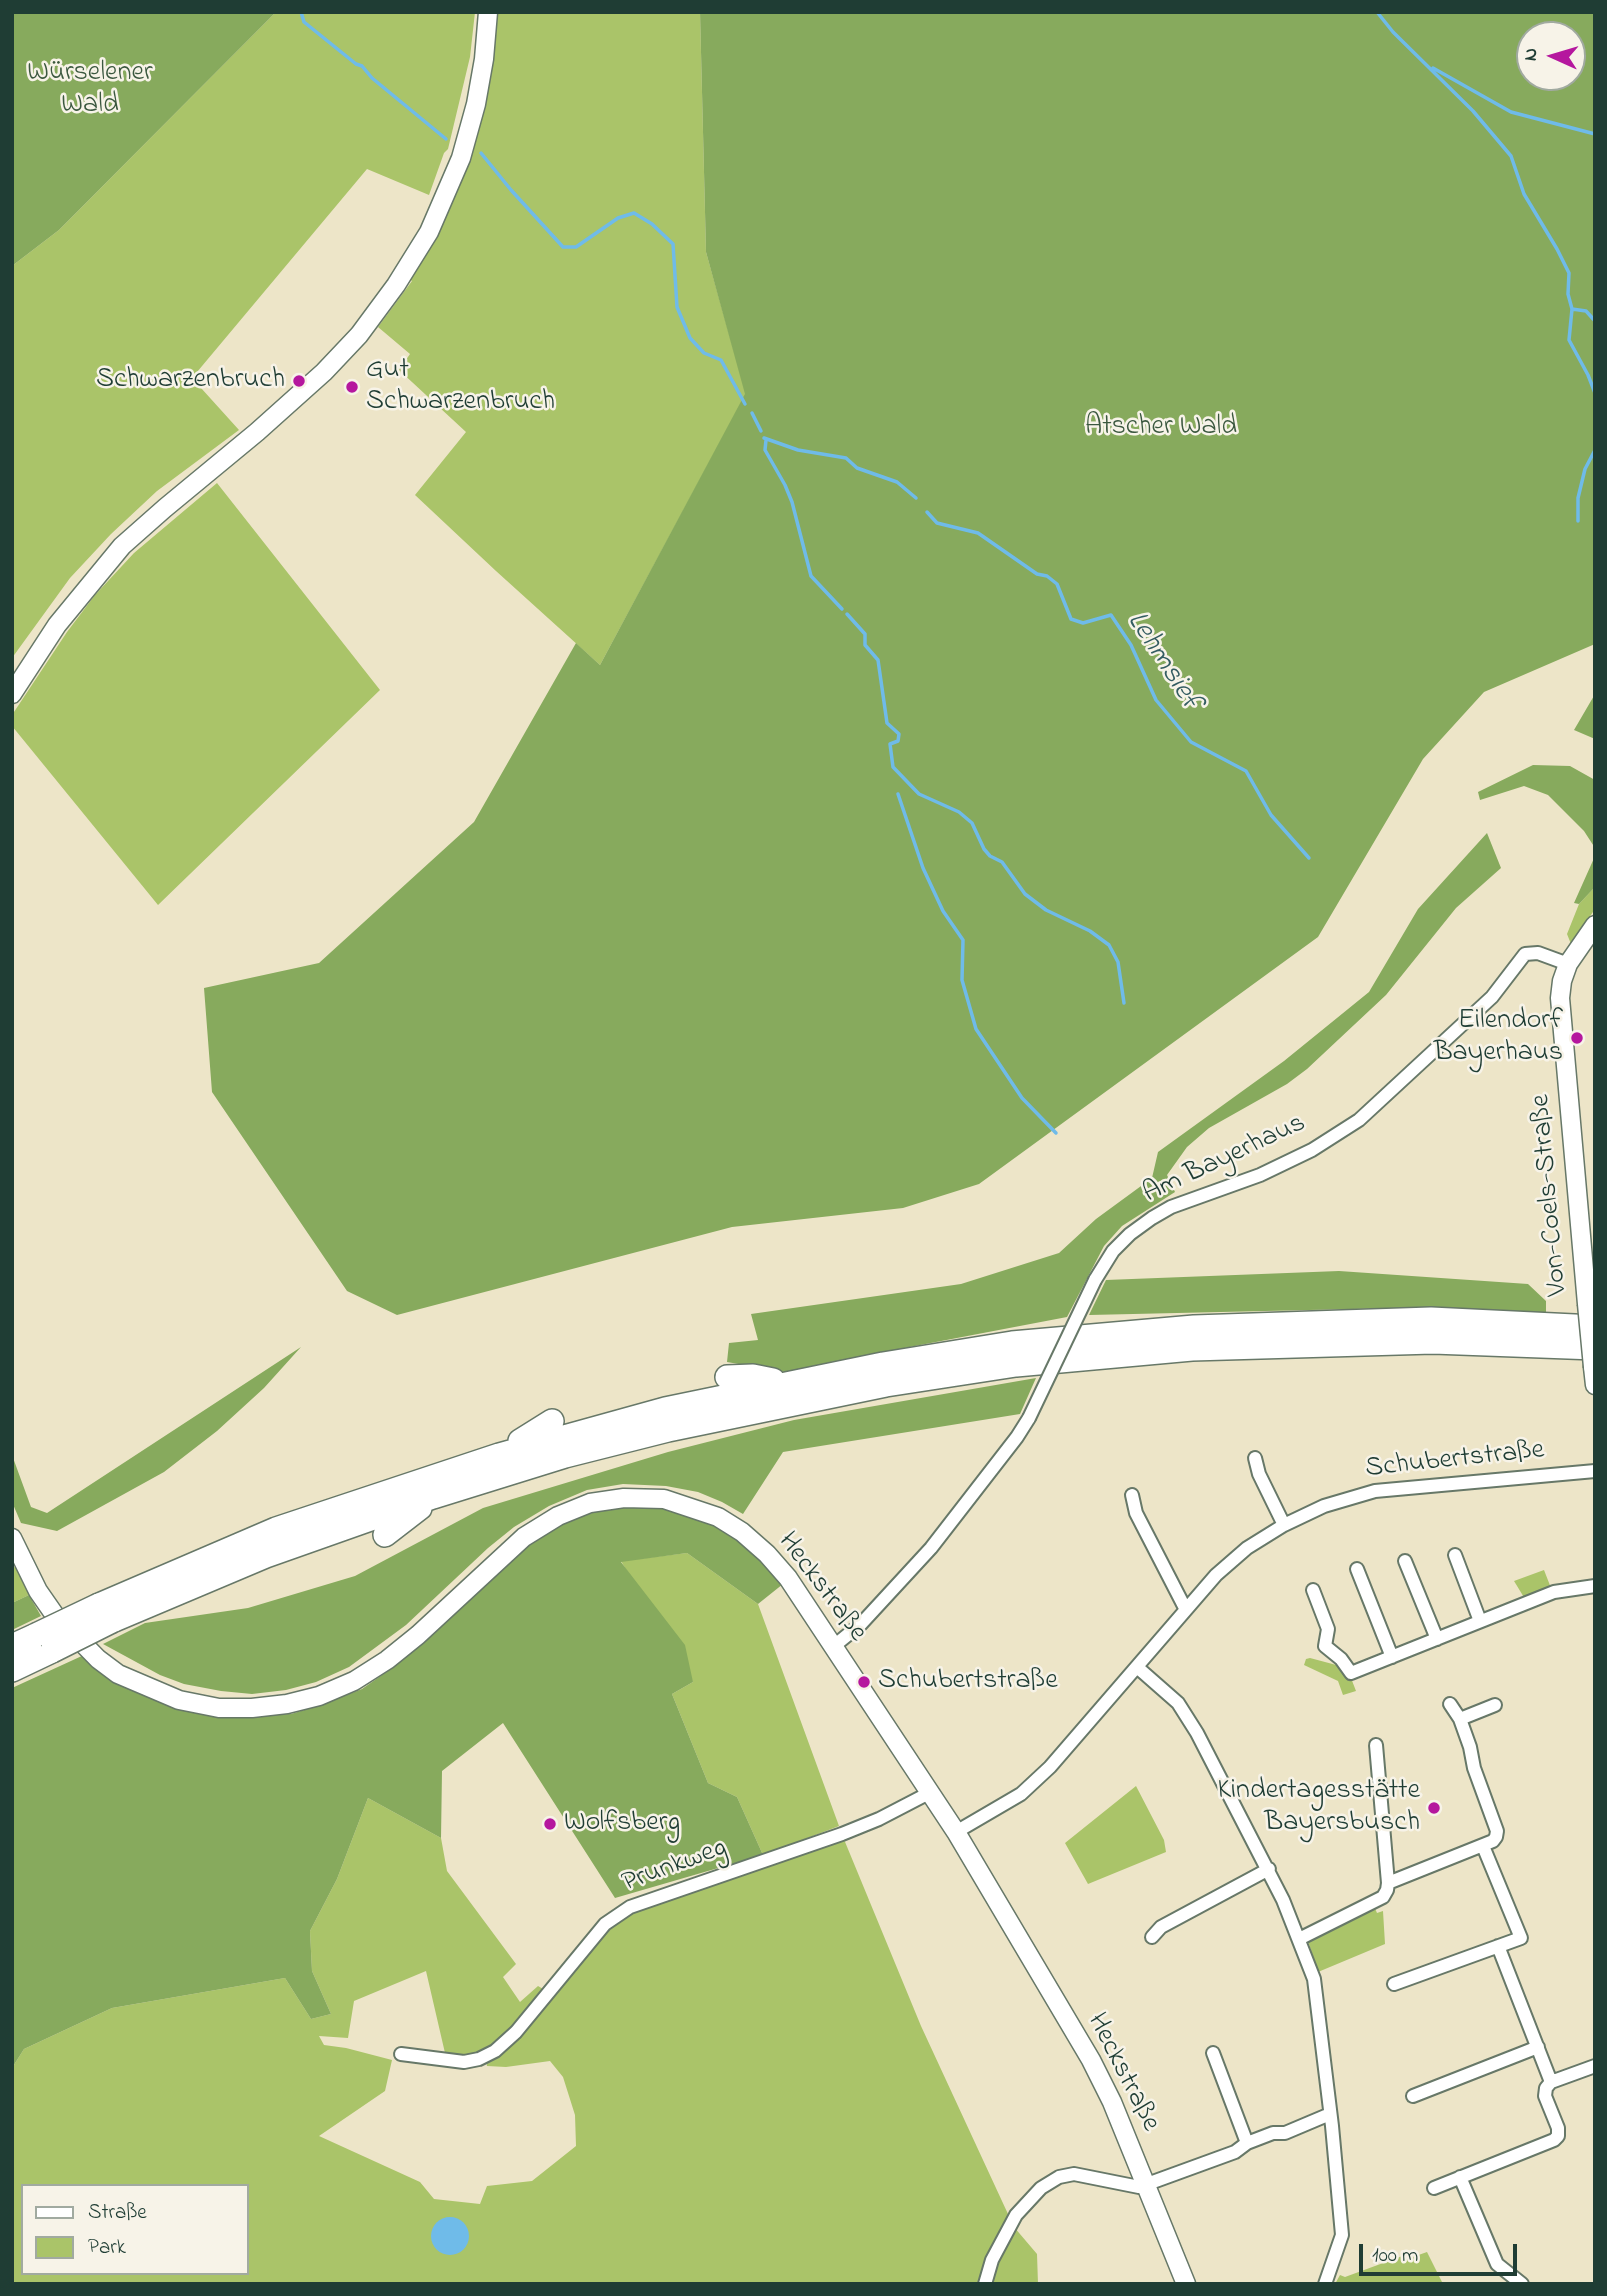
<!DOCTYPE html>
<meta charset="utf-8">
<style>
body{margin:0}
#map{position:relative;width:1607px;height:2296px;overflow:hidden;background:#ede5c8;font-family:"Indie Flower",sans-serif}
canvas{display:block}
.frame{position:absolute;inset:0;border:14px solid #1f3d34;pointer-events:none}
.legend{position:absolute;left:21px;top:2184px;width:228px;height:91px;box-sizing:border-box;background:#f7f3e8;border:2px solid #a1aaa0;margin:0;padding:9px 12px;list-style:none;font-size:21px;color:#1f3d34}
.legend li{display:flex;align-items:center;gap:14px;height:35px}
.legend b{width:35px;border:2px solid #a1aaa0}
.north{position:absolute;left:1516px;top:21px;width:70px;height:70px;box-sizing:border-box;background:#f7f3e8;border:2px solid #a1aaa0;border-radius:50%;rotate:274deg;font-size:19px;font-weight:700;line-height:28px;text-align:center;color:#1f3d34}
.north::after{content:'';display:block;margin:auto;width:24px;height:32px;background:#b5179e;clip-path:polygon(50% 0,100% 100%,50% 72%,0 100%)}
.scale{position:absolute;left:1359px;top:2244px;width:158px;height:32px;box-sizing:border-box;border:4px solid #1f3d34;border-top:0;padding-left:9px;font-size:21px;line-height:24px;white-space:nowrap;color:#1f3d34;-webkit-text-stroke:5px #f7f3e8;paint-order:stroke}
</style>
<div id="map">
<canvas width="1607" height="2296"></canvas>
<div class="frame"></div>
<ul class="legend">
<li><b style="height:9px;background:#fff"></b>Straße</li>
<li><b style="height:19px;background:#aac469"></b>Park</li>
</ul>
<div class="north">N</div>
<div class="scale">100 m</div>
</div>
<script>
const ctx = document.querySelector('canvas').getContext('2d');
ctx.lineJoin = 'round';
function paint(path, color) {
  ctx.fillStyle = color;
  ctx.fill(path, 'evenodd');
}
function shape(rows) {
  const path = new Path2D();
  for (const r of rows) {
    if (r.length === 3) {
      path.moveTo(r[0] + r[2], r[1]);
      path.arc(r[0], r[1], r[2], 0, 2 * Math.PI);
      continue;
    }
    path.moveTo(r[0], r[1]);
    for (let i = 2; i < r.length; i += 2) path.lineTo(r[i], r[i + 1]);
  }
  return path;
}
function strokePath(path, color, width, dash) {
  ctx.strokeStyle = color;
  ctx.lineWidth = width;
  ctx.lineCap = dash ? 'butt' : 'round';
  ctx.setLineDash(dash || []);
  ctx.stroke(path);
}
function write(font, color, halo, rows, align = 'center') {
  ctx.font = font + ' "Indie Flower",sans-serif';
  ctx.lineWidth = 5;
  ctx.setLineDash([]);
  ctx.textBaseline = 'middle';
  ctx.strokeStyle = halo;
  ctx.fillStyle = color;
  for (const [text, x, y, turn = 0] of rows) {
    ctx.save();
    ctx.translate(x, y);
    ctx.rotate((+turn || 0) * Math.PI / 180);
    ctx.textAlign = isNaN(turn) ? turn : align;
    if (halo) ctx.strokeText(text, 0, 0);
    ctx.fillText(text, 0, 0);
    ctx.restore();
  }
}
paint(shape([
 [276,12,475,12,470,57,448,149,444,153,429,195,367,169,192,378,239,430,157,491,111,534,70,578,12,658,12,266,59,230],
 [495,12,700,12,706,252,746,394,600,665,496,571,415,495,466,432,399,370,410,354,378,327,412,281,409,279,434,235],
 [217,483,380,690,158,905,12,726,12,715,67,632,95,595,134,553],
 [1595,887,1595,909,1571,944,1567,934,1579,904],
 [687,1553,758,1604,839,1826,763,1855,737,1797,708,1783,672,1694,693,1682,621,1561],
 [18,1566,29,1595,12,1603,12,1568],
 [1544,1570,1551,1588,1525,1599,1514,1581],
 [1310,1658,1340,1666,1351,1678,1356,1691,1343,1695,1338,1681,1304,1665,1306,1659],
 [1136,1786,1164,1840,1166,1852,1088,1884,1065,1843],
 [368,1798,441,1838,447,1871,516,1964,503,1977,520,2002,538,1986,555,1996,610,1926,642,1907,843,1837,921,2026,1014,2227,1037,2254,1038,2284,12,2284,12,2068,24,2049,112,2008,285,1978,311,2019,331,2014,312,1971,310,1931,337,1879],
 [426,1971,445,2053,469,2055,485,2050,487,2066,506,2067,550,2061,563,2077,575,2115,576,2146,532,2181,487,2186,480,2204,434,2199,420,2182,319,2136,385,2091,392,2060,346,2048,324,2045,319,2036,348,2038,354,2001],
 [23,2186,247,2186,247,2273,23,2273],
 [1374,1906,1377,1913,1383,1911,1385,1944,1318,1972,1308,1941],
 [1427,2252,1443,2284,1335,2284,1340,2275,1345,2277,1405,2255,1407,2259]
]), '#aac469');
paint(shape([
 [12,12,276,12,59,230,12,266],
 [700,12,1595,12,1595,644,1484,692,1423,759,1318,937,979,1184,903,1208,732,1227,397,1315,347,1291,212,1092,204,988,319,963,474,822,576,643,600,665,745,394,706,252],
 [1572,35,1572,77,1530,77,1530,35],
 [1595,694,1595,739,1574,730],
 [1533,765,1570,766,1595,780,1595,848,1584,831,1548,795,1524,786,1480,800,1478,792],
 [1487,833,1501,868,1456,908,1386,995,1307,1069,1287,1084,1209,1128,1187,1147,1167,1175,1175,1192,1122,1226,1104,1246,1067,1317,831,1362,790,1373,727,1362,729,1343,758,1340,751,1314,961,1284,1059,1253,1096,1219,1152,1178,1158,1152,1284,1061,1369,992,1418,909],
 [1595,856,1595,887,1579,904,1574,903],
 [1339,1271,1528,1284,1546,1301,1546,1314,1397,1308,1089,1315,1106,1280],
 [301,1347,264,1388,217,1431,164,1472,57,1531,21,1523,12,1502,12,1455,31,1507,47,1513],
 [1036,1378,1020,1414,783,1452,743,1514,722,1502,698,1492,666,1486,623,1484,587,1490,549,1506,514,1527,488,1548,406,1625,349,1667,316,1682,286,1690,252,1694,221,1691,184,1684,160,1675,103,1644,145,1623,248,1608,355,1576,483,1508,668,1452,794,1420],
 [628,1506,662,1507,686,1512,731,1533,762,1559,783,1584,758,1604,687,1553,621,1562,685,1645,693,1682,672,1694,708,1783,737,1797,763,1855,615,1898,503,1723,442,1771,441,1838,368,1798,337,1879,310,1931,312,1971,331,2014,311,2019,285,1978,112,2008,24,2049,12,2068,12,1688,84,1655,113,1680,149,1697,178,1707,220,1716,291,1714,324,1704,362,1689,395,1666,426,1641,460,1605,507,1562,533,1542,564,1523,595,1512],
 [29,1595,41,1616,12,1630,12,1603]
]), '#87aa5d');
paint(shape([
 [450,2236,19]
]), '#6fbbe9');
strokePath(shape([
 [301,12,304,22,356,64,362,66,372,78,446,139],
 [1377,12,1393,32,1473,111,1511,156,1524,194,1557,249,1569,273,1568,294,1572,309,1569,340,1588,375,1595,393],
 [1433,68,1511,112,1595,134],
 [481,153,511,190,563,247,576,247,618,218,634,213,652,224,673,244,677,307,690,338,704,353,721,360,745,404],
 [1572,309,1586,311,1595,321],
 [752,413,761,431],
 [764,438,798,450,846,458,857,468,897,482,916,498],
 [766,440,765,450,785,485,792,502,811,576,842,609],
 [927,512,937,523,978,533,1037,574,1047,576,1057,584,1071,619,1083,623,1111,615,1131,645,1156,700,1191,742,1246,771,1271,815,1309,858],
 [1578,521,1578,498,1585,469,1595,450],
 [847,614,865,634,865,645,878,660,887,723,899,734,898,741,890,744,893,767,919,794,959,812,972,823,984,849,990,856,1002,862,1025,894,1046,910,1090,931,1109,945,1118,962,1124,1003],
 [898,794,923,868,943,911,963,940,962,980,976,1029,1022,1098,1056,1133]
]), '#6fbbe9', 3.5);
const street = shape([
 [1095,1280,1113,1251,1130,1234,1152,1218,1171,1207,1260,1175,1312,1150,1359,1120,1492,997,1525,954,1538,953,1568,964],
 [1255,1458,1259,1474,1284,1525],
 [1132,1495,1136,1513,1185,1608],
 [1455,1555,1480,1621],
 [1405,1561,1437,1639],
 [1357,1569,1392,1657],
 [1313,1590,1328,1629,1325,1646,1341,1659,1351,1673,1554,1592,1595,1586],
 [834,1646,861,1624,931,1548,1017,1437,1029,1418],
 [1137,1667,1178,1703,1197,1733,1283,1900,1314,1979,1332,2126,1342,2235,1325,2284],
 [1460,1719,1495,1705],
 [1376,1745,1388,1883],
 [956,1832,1021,1794,1050,1767,1216,1575,1247,1548,1284,1525,1324,1506,1375,1491,1595,1471],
 [1152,1937,1161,1927,1269,1869],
 [1299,1939,1383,1897,1387,1890,1388,1883,1493,1841,1496,1837,1497,1831,1474,1768,1470,1747,1460,1719,1450,1704],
 [1498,1946,1551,2082,1595,2066],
 [1394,1984,1521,1938,1483,1846],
 [1213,2053,1247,2143],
 [401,2054,464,2062,479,2059,495,2051,516,2032,605,1924,630,1907,842,1834,879,1819,931,1792],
 [1413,2096,1538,2047],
 [1460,2177,1497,2264,1522,2284],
 [1434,2188,1554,2140,1558,2136,1558,2128,1545,2096,1546,2088,1551,2082],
 [985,2284,992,2260,1016,2215,1041,2188,1059,2177,1074,2174,1139,2187,1235,2152,1247,2143,1273,2133,1285,2133,1330,2114]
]);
const secondary = shape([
 [12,694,57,625,122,546,165,508,257,432,324,372,359,335,396,285,429,232,461,158,476,104,484,59,488,12],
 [1587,1304,1560,998,1562,981,1568,964,1595,925],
 [1593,1367,1595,1385],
 [12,1538,38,1591,54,1614,98,1659,118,1674,179,1700,219,1708,252,1708,287,1704,319,1696,354,1681,387,1660,418,1635,524,1537,558,1516,590,1503,624,1498,664,1499,718,1517,742,1532,767,1554,788,1578,956,1832,1091,2060,1112,2102,1186,2284]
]);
const highway = shape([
 [727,1377,753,1376,773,1380],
 [520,1441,552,1421],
 [385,1535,420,1508],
 [99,1605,276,1529,499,1455,665,1409,883,1364,1012,1343,1194,1327,1431,1319,1595,1327],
 [112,1621,266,1556,433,1497,565,1456,668,1430,886,1385,1016,1365,1192,1349,1433,1342,1595,1348],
 [12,1646,36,1635],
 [12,1670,52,1651]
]);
strokePath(street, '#677868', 16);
strokePath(secondary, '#677868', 21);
strokePath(highway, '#677868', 26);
strokePath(street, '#fff', 12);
strokePath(secondary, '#fff', 18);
strokePath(highway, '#fff', 23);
const streetBridge = shape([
 [1029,1418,1095,1280]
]);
const secondaryBridge = shape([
 [1587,1304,1593,1367]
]);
const highwayBridge = shape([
 [36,1635,99,1605],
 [52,1651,112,1621]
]);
strokePath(streetBridge, '#677868', 16, []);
strokePath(secondaryBridge, '#677868', 21, []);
strokePath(highwayBridge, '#677868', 26, []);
strokePath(streetBridge, '#fff', 12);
strokePath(secondaryBridge, '#fff', 18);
strokePath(highwayBridge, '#fff', 23);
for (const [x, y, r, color] of [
 [299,381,7,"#b5179e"],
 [352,387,7,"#b5179e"],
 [1577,1038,7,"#b5179e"],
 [864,1682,7,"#b5179e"],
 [1434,1808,7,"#b5179e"],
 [550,1824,7,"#b5179e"]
]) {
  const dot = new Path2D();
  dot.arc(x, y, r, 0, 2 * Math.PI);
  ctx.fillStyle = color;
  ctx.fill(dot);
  strokePath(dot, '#f7f3e8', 2.5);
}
write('28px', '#3b583f', '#f7f3e8', [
 ["Würselener",90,74],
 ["Wald",90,106],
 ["Atscher Wald",1161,428]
]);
write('28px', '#1f3d34', '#f7f3e8', [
 ["Gut",366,371],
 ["Schwarzenbruch",366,403],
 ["Schwarzenbruch",285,381,"right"],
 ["Eilendorf",1563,1022,"right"],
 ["Bayerhaus",1563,1054,"right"],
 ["Schubertstraße",878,1682],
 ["Kindertagesstätte",1420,1792,"right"],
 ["Bayersbusch",1420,1824,"right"],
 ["Wolfsberg",564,1824]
], 'left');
write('28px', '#1f3d34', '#f7f3e8', [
 ["Am Bayerhaus",1225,1160,-25],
 ["Von-Coels-Straße",1551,1195,-95],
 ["Schubertstraße",1455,1461,-6],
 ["Heckstraße",821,1588,53],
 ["Prunkweg",675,1867,-20],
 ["Heckstraße",1122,2073,63]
]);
write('italic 30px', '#335c61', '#f7f3e8', [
 ["Lehmsief",1162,662,57]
]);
</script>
